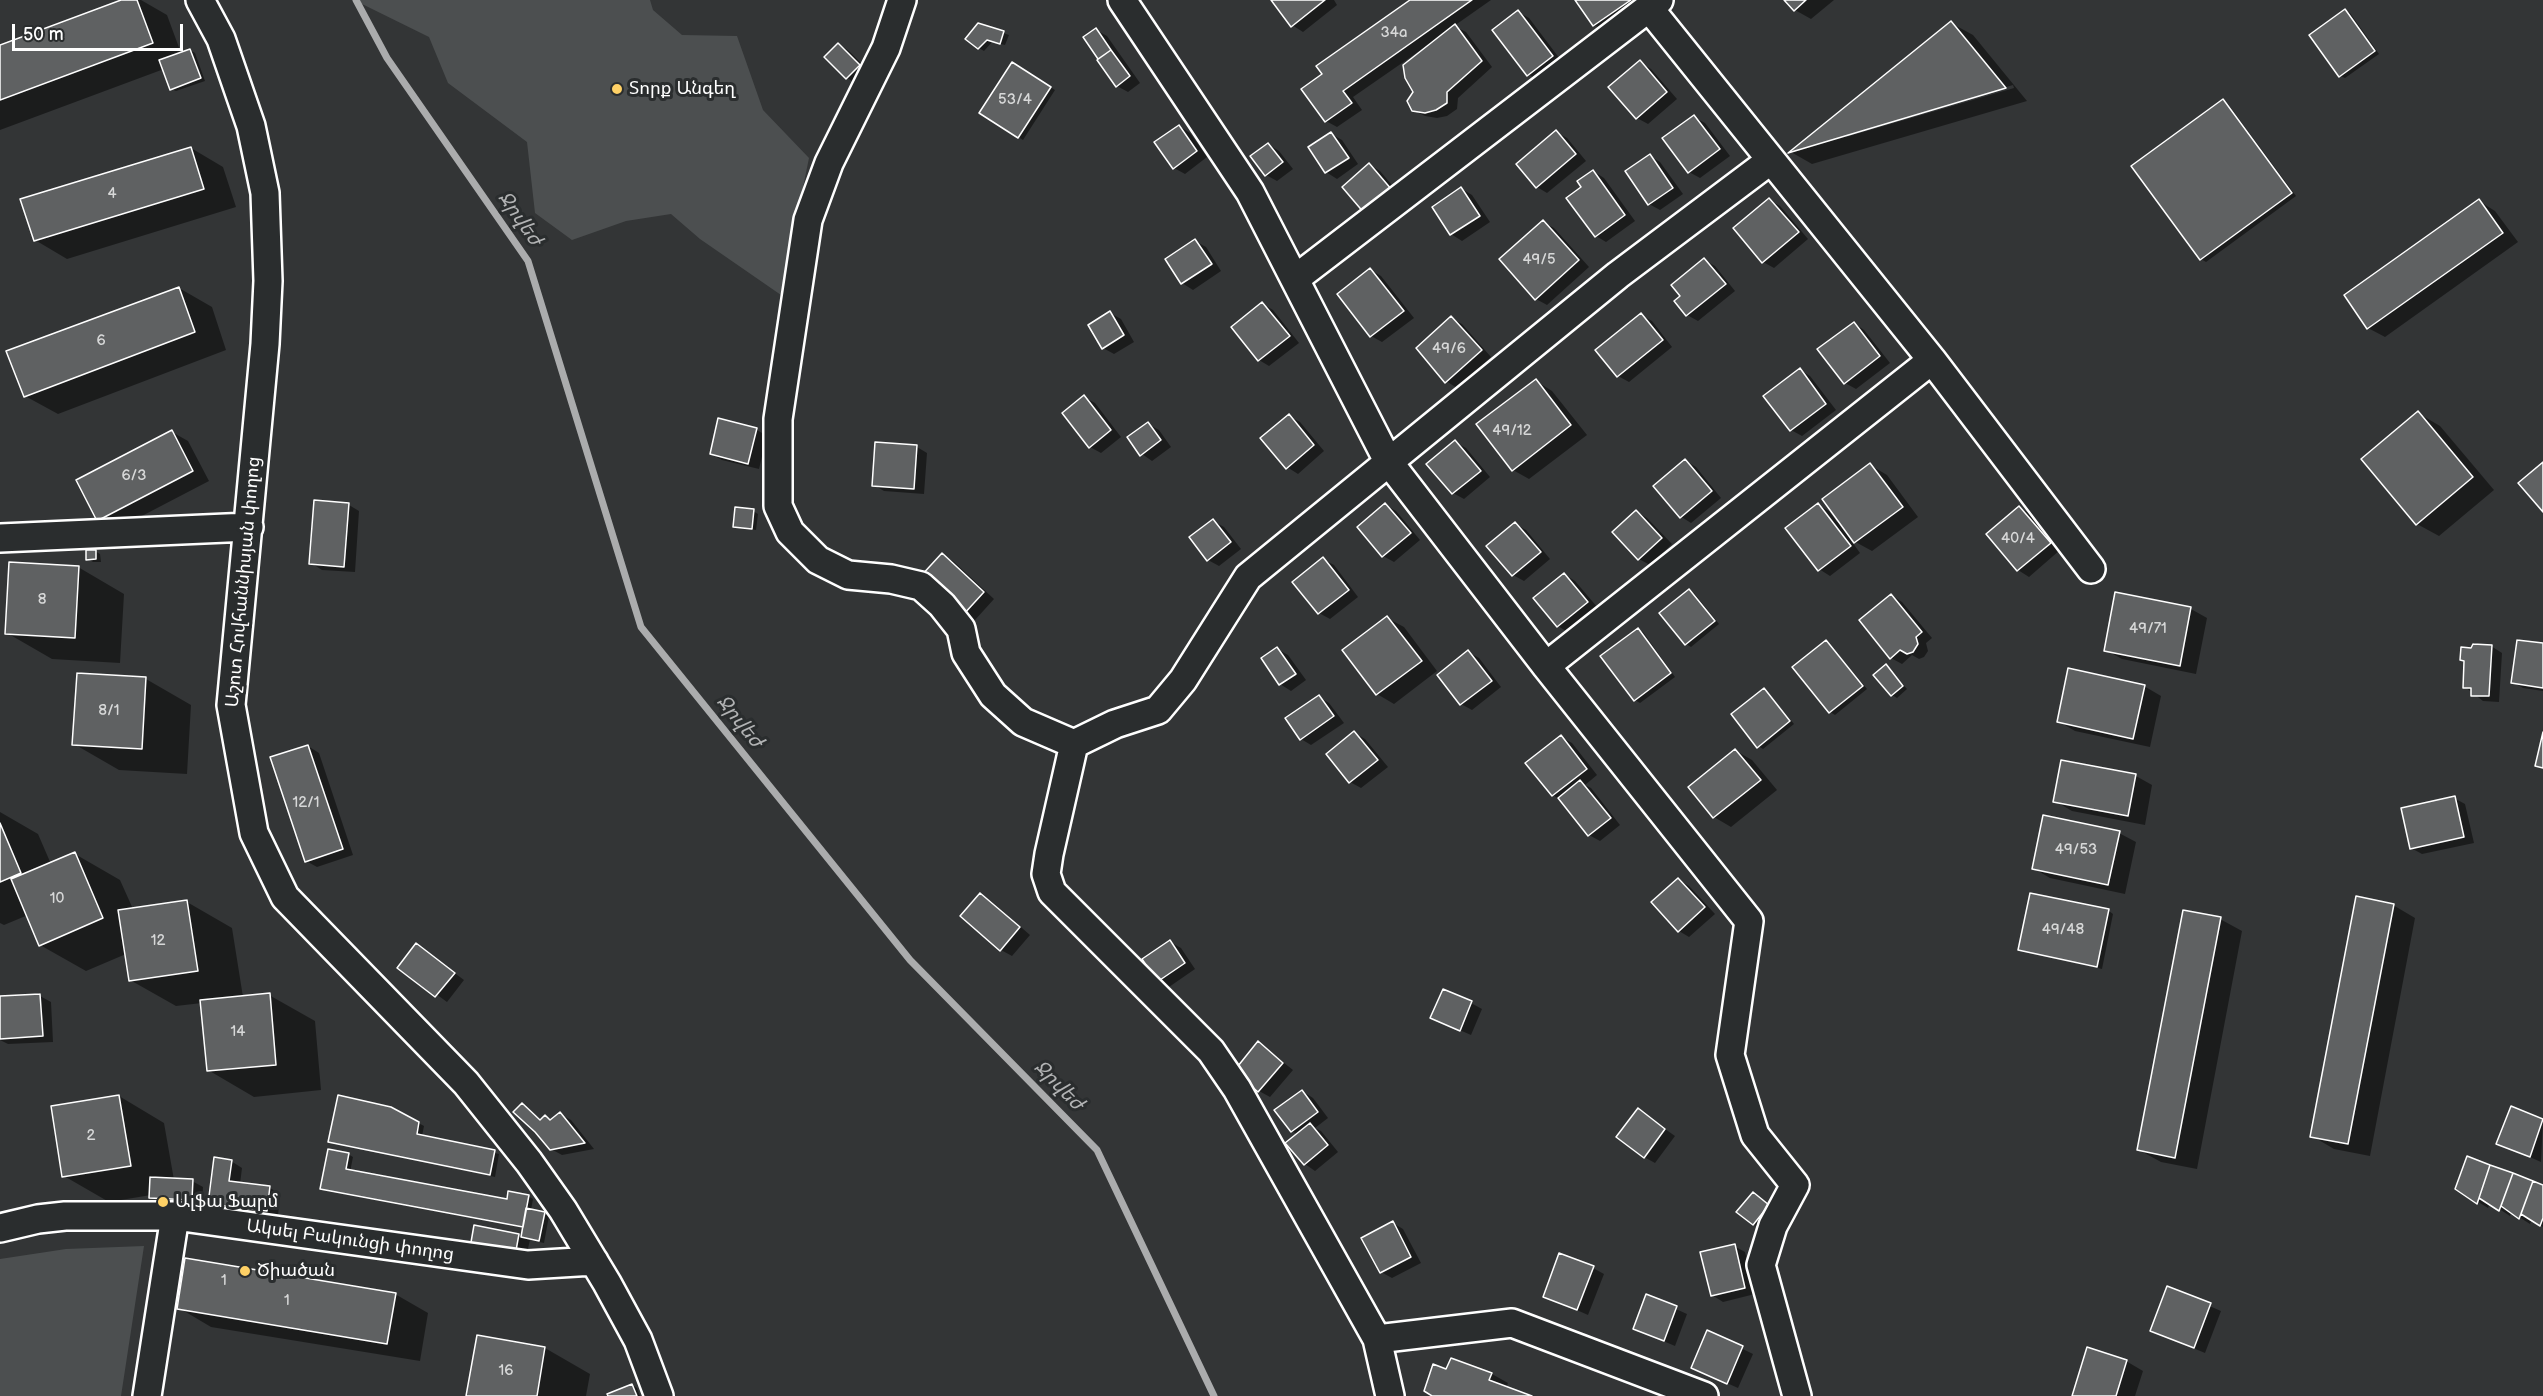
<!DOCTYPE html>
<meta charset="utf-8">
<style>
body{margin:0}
#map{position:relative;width:2543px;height:1396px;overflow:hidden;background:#333536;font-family:"Balsamiq Sans",sans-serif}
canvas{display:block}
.scale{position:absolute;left:12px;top:24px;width:171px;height:27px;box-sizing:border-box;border:3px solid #fff;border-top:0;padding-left:8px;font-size:18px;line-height:21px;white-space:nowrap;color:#fff;-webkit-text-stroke:4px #2a2d2e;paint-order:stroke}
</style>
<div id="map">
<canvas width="2543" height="1396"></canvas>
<div class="scale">50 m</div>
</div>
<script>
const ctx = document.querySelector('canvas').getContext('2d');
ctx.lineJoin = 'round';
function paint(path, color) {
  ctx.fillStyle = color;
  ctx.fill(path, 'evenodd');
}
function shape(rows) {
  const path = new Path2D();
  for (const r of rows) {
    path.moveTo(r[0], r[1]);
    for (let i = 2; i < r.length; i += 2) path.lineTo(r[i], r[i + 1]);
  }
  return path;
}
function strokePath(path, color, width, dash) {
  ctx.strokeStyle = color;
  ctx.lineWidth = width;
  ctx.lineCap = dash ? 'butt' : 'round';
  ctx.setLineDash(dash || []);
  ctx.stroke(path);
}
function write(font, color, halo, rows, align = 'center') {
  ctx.font = font + ' "Balsamiq Sans","Noto Sans Armenian",sans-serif';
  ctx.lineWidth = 6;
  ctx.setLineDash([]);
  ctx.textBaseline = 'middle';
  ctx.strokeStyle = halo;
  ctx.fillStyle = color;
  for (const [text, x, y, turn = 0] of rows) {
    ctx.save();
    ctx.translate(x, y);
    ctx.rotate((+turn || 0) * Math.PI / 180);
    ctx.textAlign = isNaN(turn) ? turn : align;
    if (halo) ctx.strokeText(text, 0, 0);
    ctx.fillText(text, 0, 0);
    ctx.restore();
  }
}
paint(shape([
 [359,0,650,0,653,10,682,35,737,36,763,110,809,158,781,295,700,239,671,214,626,221,572,240,535,213,527,142,448,83,429,37,362,4],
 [144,1246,121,1396,0,1396,0,1259,66,1249]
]), '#4c4f50');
paint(shape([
 [125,0,141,0,167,15,181,53,190,50,195,53,205,81,176,91,171,89,164,69,0,130,0,46],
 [1273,0,1334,0,1337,5,1303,32,1292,25],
 [1413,0,1491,0,1454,26,1466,32,1492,67,1458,98,1457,109,1447,116,1437,118,1425,116,1413,110,1415,92,1429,47,1428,45,1353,97,1362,110,1337,127,1326,121,1304,89],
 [1577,0,1650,0,1605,31,1594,25],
 [1786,0,1834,0,1811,19,1795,10],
 [2345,10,2350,13,2379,54,2345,78,2340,76],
 [1518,12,1529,18,1563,63,1539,81,1528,74],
 [1951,23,1973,35,2027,101,1812,164,1791,152],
 [2013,85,2014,88,1846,137,1850,133],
 [978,24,1009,35,1005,45,992,42,984,51,979,48],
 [1096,30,1107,36,1140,83,1128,92,1117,86,1085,38],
 [839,44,849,51,870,72,857,84,847,78],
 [1640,62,1651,69,1677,99,1648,124,1637,118],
 [1013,64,1055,90,1023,140,981,113],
 [2223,101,2228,104,2296,196,2206,262,2201,259],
 [1694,117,1705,123,1730,156,1700,178,1689,172],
 [1179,126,1190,133,1207,157,1185,174,1174,168],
 [1556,132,1567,138,1586,161,1547,193,1537,187],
 [1331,134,1342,140,1358,164,1337,179,1326,172,1310,148],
 [1268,144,1279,151,1293,169,1277,181,1266,175],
 [191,148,223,167,236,207,67,259,35,240],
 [1650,156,1660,162,1683,194,1660,210,1649,204],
 [1370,165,1380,171,1402,197,1376,219],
 [1593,171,1604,178,1635,221,1606,242,1596,236,1583,187],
 [1462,189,1472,195,1490,222,1462,241,1451,234,1434,207],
 [1769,200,1780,206,1808,239,1774,268,1763,262,1735,228],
 [2479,201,2495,211,2518,242,2385,337,2368,328],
 [1543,222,1554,228,1589,267,1547,305,1536,299],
 [1195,241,1206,247,1221,271,1193,290,1182,283,1167,259],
 [1704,260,1715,266,1735,291,1698,321,1687,315,1682,296],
 [1371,270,1381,276,1414,318,1382,342,1371,336],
 [179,288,212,307,226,350,58,414,25,396],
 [1263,304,1273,310,1299,343,1269,366,1259,360],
 [1110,313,1121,319,1134,342,1114,354,1103,348],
 [1641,315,1652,321,1672,347,1629,382,1618,376],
 [1451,318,1462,324,1491,357,1457,388,1446,381],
 [1854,323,1864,330,1890,363,1856,389,1845,383],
 [1800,370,1810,376,1836,410,1802,436,1791,430],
 [1536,381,1552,391,1587,435,1529,479,1513,470],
 [1084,397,1095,403,1121,437,1101,453,1090,447],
 [2418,413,2440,426,2494,490,2439,536,2417,524],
 [1289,416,1300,422,1324,451,1298,474,1287,467],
 [1148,424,1159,430,1171,447,1152,461,1142,454],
 [757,430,767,436,759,469,722,460,711,454],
 [172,432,188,441,209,481,115,530,98,520],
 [1455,442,1466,448,1490,477,1464,499,1453,493],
 [917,447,927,453,924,494,884,491,874,485],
 [1686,461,1696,467,1721,498,1691,523,1680,516],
 [1870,465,1887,475,1918,517,1872,551,1850,539,1860,553,1830,576,1819,569,1818,505,1829,511,1837,522,1840,521],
 [349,505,359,511,355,572,322,570,311,563],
 [1385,505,1396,511,1420,540,1394,562,1383,556,1359,527],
 [2020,508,2030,514,2060,550,2029,577,2018,570,1988,534],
 [753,511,758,514,756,530,735,526],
 [1636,511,1647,518,1672,544,1650,565,1639,559],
 [1213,521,1224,527,1241,549,1219,566,1208,560],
 [1515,524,1526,530,1550,559,1524,581,1513,575],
 [95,551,100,554,101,562,93,562,88,559],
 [942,555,953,561,994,599,975,620,964,614],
 [1323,559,1334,565,1358,597,1330,619,1319,613],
 [78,567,124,594,120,663,52,659,7,633],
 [1564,574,1575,581,1598,608,1569,633,1558,626,1535,599],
 [1689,591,1694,593,1719,624,1691,647,1686,644],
 [2117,594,2191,609,2207,618,2196,674,2122,659,2106,650],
 [1891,595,1902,602,1932,638,1926,643,1928,651,1924,657,1919,659,1912,655,1902,664,1891,658],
 [1387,618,1404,627,1437,671,1394,704,1377,694,1344,651],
 [1638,630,1643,632,1675,677,1640,703,1635,700],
 [1826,642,1831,645,1867,689,1835,715,1830,712],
 [2543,645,2543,691,2523,688,2513,682],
 [2491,646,2502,653,2499,702,2483,701,2465,687,2466,662,2462,660,2472,649],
 [1277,649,1288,655,1306,680,1291,691,1280,684,1263,659],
 [1468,652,1479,658,1501,687,1472,710,1461,704],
 [1886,666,1907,689,1897,698,1892,695],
 [146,679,191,705,187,774,119,770,74,744],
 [2144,686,2161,696,2150,747,2075,731,2058,721],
 [1764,690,1768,693,1794,724,1763,749,1758,746],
 [1319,697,1329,703,1344,723,1311,745,1301,739],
 [1355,733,1365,739,1388,767,1361,788,1350,782],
 [1561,737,1572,743,1597,775,1585,785,1591,788,1620,825,1600,841,1589,835,1562,801,1553,795],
 [308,746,319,753,353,855,317,867,306,861],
 [1736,751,1752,760,1777,790,1731,827,1714,817,1690,787],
 [2136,776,2152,785,2145,825,2072,811,2055,801],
 [2454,798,2465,804,2474,843,2422,854,2411,848],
 [0,812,38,834,51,864,75,854,120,880,133,909,187,902,232,928,243,997,269,995,315,1021,321,1090,254,1097,208,1070,202,1003,176,1006,130,980,126,954,86,971,40,945,28,915,4,925,0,923],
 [2119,833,2136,842,2125,894,2050,878,2033,868],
 [1679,880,1689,886,1715,914,1689,937,1679,931],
 [980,895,991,901,1030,935,1012,956,1001,950,962,916],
 [2393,905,2415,918,2370,1156,2334,1149,2312,1136],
 [2109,911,2113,914,2102,969,2020,950],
 [2220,919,2242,931,2197,1169,2161,1162,2139,1150],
 [1170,942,1181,948,1195,969,1169,987,1158,981],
 [417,945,464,980,447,1002,399,967],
 [40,996,51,1002,53,1042,8,1044,0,1040,0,998],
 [1471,1003,1482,1009,1471,1035,1432,1018],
 [1259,1043,1293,1070,1270,1097,1259,1091],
 [1302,1091,1313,1098,1328,1118,1315,1128,1321,1131,1338,1152,1315,1171,1305,1164,1298,1135,1292,1131],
 [119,1096,164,1123,174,1180,192,1181,203,1187,202,1205,162,1203,151,1195,109,1202,64,1176],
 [522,1105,542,1120,545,1117,552,1121,560,1114,571,1120,594,1149,562,1155,551,1149],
 [391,1108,424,1126,422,1136,499,1154,495,1177,330,1141],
 [2512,1108,2543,1120,2541,1162,2498,1143],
 [1638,1110,1675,1136,1655,1163,1644,1157],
 [348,1154,353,1157,350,1172,508,1201,528,1196,533,1199,531,1210,549,1216,544,1243,530,1240,525,1261,482,1253,518,1236,522,1238,524,1228,327,1191,322,1188],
 [2468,1158,2543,1187,2543,1227,2532,1219,2530,1224,2511,1212,2510,1216,2490,1203,2488,1208,2457,1189],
 [231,1161,242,1168,240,1184,270,1188,280,1194,278,1216,220,1209,210,1203],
 [1758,1196,1773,1208,1758,1227,1753,1224],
 [1393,1223,1403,1229,1421,1263,1392,1278,1381,1272],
 [1734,1246,1745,1252,1755,1294,1723,1302,1712,1295],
 [1593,1268,1604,1274,1588,1315,1545,1296],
 [2168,1288,2221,1311,2205,1353,2152,1331],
 [395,1294,428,1313,420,1361,211,1327,179,1308],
 [1647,1296,1687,1314,1675,1346,1635,1329],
 [1708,1332,1753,1354,1738,1388,1693,1368],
 [478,1336,545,1348,590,1374,586,1396,468,1396],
 [2126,1361,2143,1371,2135,1396,2073,1396],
 [1447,1371,1492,1374,1508,1383,1506,1388,1531,1396,1435,1396],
 [632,1385,637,1388,640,1396,609,1396]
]), '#0007');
strokePath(shape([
 [356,0,387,58,528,261,641,627,910,960,1097,1150,1214,1396]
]), '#abacad', 7);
const building = shape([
 [121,0,137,0,153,43,0,100,0,45,121,0],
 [1271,0,1325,0,1291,27,1271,0],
 [1410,0,1472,0,1343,91,1352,103,1325,122,1301,89,1322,74,1316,66,1410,0],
 [1575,0,1631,0,1593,26,1575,0],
 [1784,0,1806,0,1794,11,1784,0],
 [2345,9,2375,51,2339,77,2309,35,2345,9],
 [1518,10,1553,56,1527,76,1492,30,1518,10],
 [1951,21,2006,88,1788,153,1951,21],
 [978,23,1004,31,1000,44,987,40,978,49,965,39,978,23],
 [1455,24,1482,61,1447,92,1447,103,1436,110,1425,113,1412,111,1407,101,1413,92,1405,78,1403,65,1455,24],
 [1096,28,1111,50,1098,59,1083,37,1096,28],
 [838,43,860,65,846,79,824,57,838,43],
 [190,49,201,78,170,90,159,60,190,49],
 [1111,50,1130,76,1116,87,1097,60,1111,50],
 [1640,60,1667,92,1636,119,1608,87,1640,60],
 [1012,62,1051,87,1018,138,979,113,1012,62],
 [2223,99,2292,193,2200,260,2131,166,2223,99],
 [1694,115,1720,149,1688,173,1662,138,1694,115],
 [1179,125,1197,151,1173,169,1154,142,1179,125],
 [1556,130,1576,154,1536,188,1516,164,1556,130],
 [1331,132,1349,158,1325,173,1308,147,1331,132],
 [1268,143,1283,162,1265,176,1250,156,1268,143],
 [191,147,204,189,34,241,20,199,191,147],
 [1650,154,1673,188,1648,205,1625,171,1650,154],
 [1369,163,1392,190,1365,214,1342,187,1369,163],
 [1593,170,1625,215,1595,237,1566,198,1581,187,1577,181,1593,170],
 [1461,187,1480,216,1450,235,1432,207,1461,187],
 [1769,198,1799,232,1762,263,1733,228,1769,198],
 [2479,199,2503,233,2367,329,2344,295,2479,199],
 [1543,220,1579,260,1535,300,1499,259,1543,220],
 [1195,239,1212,264,1181,284,1165,259,1195,239],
 [1704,258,1726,284,1686,316,1674,301,1680,296,1671,285,1704,258],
 [1370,268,1404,311,1370,337,1337,294,1370,268],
 [179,287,195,332,24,397,6,351,179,287],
 [1262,302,1290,336,1258,361,1231,327,1262,302],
 [1110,311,1124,335,1102,349,1088,325,1110,311],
 [1641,313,1663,340,1617,377,1595,350,1641,313],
 [1451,316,1482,350,1445,383,1416,348,1451,316],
 [1854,322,1880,356,1844,384,1817,349,1854,322],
 [1800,368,1826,404,1790,431,1763,396,1800,368],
 [1536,379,1571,425,1512,471,1476,424,1536,379],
 [1084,395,1111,430,1089,448,1062,413,1084,395],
 [2418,411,2473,477,2416,525,2361,459,2418,411],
 [1289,414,1314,445,1286,469,1260,438,1289,414],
 [718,418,757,428,748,464,710,454,718,418],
 [1148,422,1161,440,1140,456,1127,437,1148,422],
 [172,430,193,471,97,521,76,480,172,430],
 [1455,440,1481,471,1452,494,1426,464,1455,440],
 [875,442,917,445,914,489,872,486,875,442],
 [1685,459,1712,491,1680,518,1653,486,1685,459],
 [2543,462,2543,512,2518,483,2543,462],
 [1870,463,1903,507,1854,543,1822,499,1870,463],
 [314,500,349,503,344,567,309,564,314,500],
 [1385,503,1411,533,1382,557,1357,527,1385,503],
 [1818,503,1851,546,1818,571,1785,528,1818,503],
 [2019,506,2051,543,2017,571,1986,534,2019,506],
 [735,507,754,509,752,529,733,527,735,507],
 [1636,510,1662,538,1638,560,1612,532,1636,510],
 [1213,519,1231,542,1207,561,1189,537,1213,519],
 [1515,522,1541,552,1512,576,1486,546,1515,522],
 [86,550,96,550,96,559,86,560,86,550],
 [942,553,984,592,963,615,920,577,942,553],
 [1323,557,1349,590,1318,614,1292,582,1323,557],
 [9,562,79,566,75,638,5,634,9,562],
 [1564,573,1588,602,1557,627,1533,598,1564,573],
 [1689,589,1715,621,1685,645,1659,613,1689,589],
 [2115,592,2191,607,2180,666,2104,651,2115,592],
 [1891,594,1922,632,1916,637,1918,644,1913,652,1907,654,1900,650,1890,659,1859,620,1891,594],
 [1387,616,1422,661,1376,695,1342,650,1387,616],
 [1638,628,1671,673,1634,701,1600,656,1638,628],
 [1826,640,1863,686,1829,713,1792,667,1826,640],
 [2517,640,2543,643,2543,688,2511,683,2517,640],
 [2473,644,2492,645,2489,696,2471,696,2471,688,2463,688,2464,661,2460,660,2461,647,2471,648,2473,644],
 [1277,647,1296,674,1279,685,1261,658,1277,647],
 [1468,650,1492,681,1460,705,1437,675,1468,650],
 [1886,664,1903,686,1891,696,1873,675,1886,664],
 [2068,668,2145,685,2133,739,2057,722,2068,668],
 [77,673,146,677,142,749,72,745,77,673],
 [1764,688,1790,721,1757,748,1731,714,1764,688],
 [1319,695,1334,716,1300,740,1285,718,1319,695],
 [1354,731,1378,760,1349,783,1326,754,1354,731],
 [2543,732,2543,768,2535,766,2543,732],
 [1561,735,1587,769,1552,796,1525,763,1561,735],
 [308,745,343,849,305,862,270,757,308,745],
 [1735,749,1761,780,1713,818,1688,787,1735,749],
 [2061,760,2136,774,2128,816,2053,802,2061,760],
 [1580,780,1611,818,1588,836,1558,798,1580,780],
 [2455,796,2464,837,2410,849,2401,808,2455,796],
 [2043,815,2120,831,2108,885,2032,869,2043,815],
 [0,823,21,873,0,882,0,823],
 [75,852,103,918,39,946,11,879,75,852],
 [1678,878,1705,907,1678,932,1651,902,1678,878],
 [980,893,1020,927,1000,951,960,916,980,893],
 [2030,893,2109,909,2097,967,2018,950,2030,893],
 [2356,896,2394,904,2348,1144,2310,1137,2356,896],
 [187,900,198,971,129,981,118,910,187,900],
 [2183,910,2221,917,2175,1158,2137,1150,2183,910],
 [1170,940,1185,963,1157,982,1142,959,1170,940],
 [416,943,455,973,435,997,397,968,416,943],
 [1443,989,1472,1001,1460,1031,1430,1018,1443,989],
 [270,993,276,1065,207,1071,200,1000,270,993],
 [40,994,43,1036,0,1039,0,996,40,994],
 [1258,1041,1283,1063,1258,1092,1234,1071,1258,1041],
 [1302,1090,1318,1112,1291,1132,1274,1110,1302,1090],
 [119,1095,131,1166,62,1177,51,1106,119,1095],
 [338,1095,391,1107,419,1122,417,1134,495,1150,490,1175,328,1142,338,1095],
 [522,1103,540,1120,545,1115,550,1120,560,1112,585,1143,550,1150,535,1132,513,1112,522,1103],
 [2511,1106,2543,1119,2530,1157,2496,1144,2511,1106],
 [1638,1108,1665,1129,1644,1158,1616,1137,1638,1108],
 [1310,1123,1328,1145,1304,1165,1285,1143,1310,1123],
 [328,1149,349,1153,346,1169,507,1199,508,1191,529,1195,523,1227,320,1189,328,1149],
 [2467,1156,2490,1165,2477,1204,2455,1189,2467,1156],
 [214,1157,232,1160,229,1181,270,1186,267,1211,208,1204,214,1157],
 [2490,1165,2513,1173,2499,1211,2479,1198,2490,1165],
 [2513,1173,2533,1181,2519,1219,2501,1206,2513,1173],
 [150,1177,193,1179,192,1200,149,1198,150,1177],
 [2533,1181,2543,1185,2543,1218,2540,1226,2521,1214,2533,1181],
 [1753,1192,1769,1205,1753,1225,1736,1212,1753,1192],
 [526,1208,545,1212,539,1241,521,1237,526,1208],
 [1393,1221,1411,1257,1380,1273,1361,1238,1393,1221],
 [474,1225,519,1234,515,1256,470,1248,474,1225],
 [1735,1244,1745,1288,1711,1296,1700,1252,1735,1244],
 [1559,1253,1594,1266,1577,1310,1543,1297,1559,1253],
 [185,1258,396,1293,387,1344,177,1309,185,1258],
 [2167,1286,2211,1303,2194,1348,2150,1331,2167,1286],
 [1646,1294,1677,1306,1664,1341,1633,1329,1646,1294],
 [1707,1330,1743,1346,1727,1384,1691,1368,1707,1330],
 [477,1335,545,1347,537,1396,466,1396,477,1335],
 [2087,1347,2127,1360,2116,1396,2072,1396,2087,1347],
 [1451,1358,1492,1373,1489,1380,1532,1396,1432,1396,1424,1391,1433,1364,1446,1369,1451,1358],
 [632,1384,637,1396,608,1396,607,1394,632,1384]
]);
paint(building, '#5f6162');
strokePath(building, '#fff', 1.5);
const minor = shape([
 [200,0,221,39,251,126,265,193,268,281,265,344,231,705,254,833,285,897,466,1083,529,1162,563,1210,607,1283,638,1340,659,1396],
 [902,0,886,48,829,163,808,220,778,419,778,506,790,532,818,560,848,575,891,579,921,586,942,605,961,629,966,653,993,695,1023,722,1074,744],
 [1122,0,1250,192,1388,461,1546,666,1749,921,1730,1055,1755,1135,1795,1185,1773,1226,1761,1265,1797,1396],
 [1649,8,1932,360,2091,569],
 [1295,279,1659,0],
 [0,538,249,527],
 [1546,666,1932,360],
 [1074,744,1115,724,1158,710,1183,680,1248,577,1618,275,1771,160],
 [1074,744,1049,854,1046,874,1052,892,1211,1051,1237,1089,1377,1339,1390,1396],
 [0,1228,38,1219,65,1216,175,1216,528,1265,594,1261],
 [1377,1339,1512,1323,1704,1396],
 [147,1396,175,1216]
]);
strokePath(minor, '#fff', 32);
strokePath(minor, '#2a2d2e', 27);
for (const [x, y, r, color] of [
 [617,89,6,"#ffd166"],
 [163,1202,6,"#ffd166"],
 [245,1271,6,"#ffd166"]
]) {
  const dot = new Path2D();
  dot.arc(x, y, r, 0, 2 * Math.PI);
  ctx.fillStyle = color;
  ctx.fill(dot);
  strokePath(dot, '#2a2d2e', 2);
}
write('15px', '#d7d8d8', null, [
 ["34a",1394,33],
 ["53/4",1015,100],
 ["4",112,194],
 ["49/5",1539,260],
 ["6",101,341],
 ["49/6",1449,349],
 ["49/12",1512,431],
 ["6/3",134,476],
 ["40/4",2018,539],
 ["8",42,600],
 ["49/71",2148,629],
 ["8/1",109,711],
 ["12/1",306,803],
 ["49/53",2076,850],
 ["10",57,899],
 ["49/48",2063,930],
 ["12",158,941],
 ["14",238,1032],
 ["2",91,1136],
 ["1",224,1281],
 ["1",287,1301],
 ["16",506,1371]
]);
write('18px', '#fff', '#2a2d2e', [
 ["Տորք Անգեղ",629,89],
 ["Ալֆա Ֆարմ",175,1202],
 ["Ծիածան",257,1271]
], 'left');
write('18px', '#fff', '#2a2d2e', [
 ["Աշոտ Հովհաննիսյան փողոց",244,582,-85],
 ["Ակսել Բակունցի փողոց",350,1241,8]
]);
write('italic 20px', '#b2b3b4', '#2a2d2e', [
 ["Ջրվեժ",519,219,55],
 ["Ջրվեժ",739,722,51],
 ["Ջրվեժ",1058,1086,45]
]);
</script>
